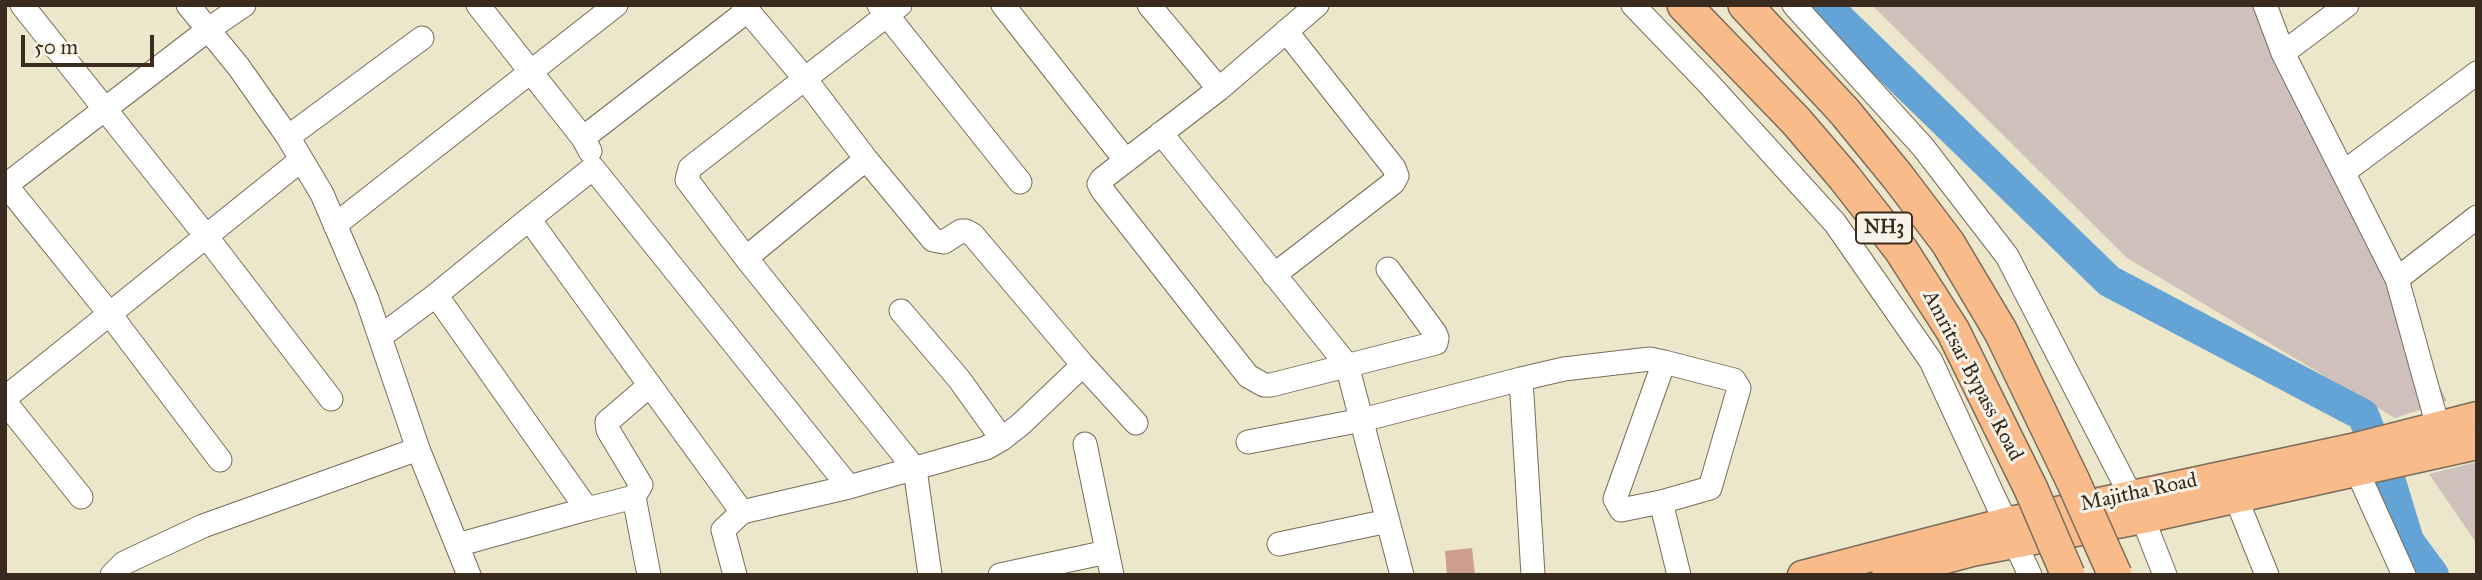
<!DOCTYPE html>
<style>
body{margin:0}
#map{position:relative;width:2482px;height:580px;overflow:hidden;background:#ece6ca;font-family:"IM FELL Great Primer",serif}
canvas{display:block}
.frame{position:absolute;inset:0;border:7px solid #3b2a1e;pointer-events:none}
.scale{position:absolute;left:21px;top:35px;width:133px;height:32px;box-sizing:border-box;border:4px solid #3b2a1e;border-top:0;padding-left:9px;font-size:21px;line-height:24px;white-space:nowrap;color:#3b2a1e;-webkit-text-stroke:5px #f7f3e8;paint-order:stroke}
</style>
<div id="map">
<canvas width="2482" height="580"></canvas>
<div class="frame"></div>
<div class="scale">50 m</div>
</div>
<script>
const ctx = document.querySelector('canvas').getContext('2d');
ctx.lineJoin = 'round';
function paint(path, color) {
  ctx.fillStyle = color;
  ctx.fill(path, 'evenodd');
}
function shape(rows) {
  const path = new Path2D();
  for (const r of rows) {
    path.moveTo(r[0], r[1]);
    for (let i = 2; i < r.length; i += 2) path.lineTo(r[i], r[i + 1]);
  }
  return path;
}
function strokePath(path, color, width, dash) {
  ctx.strokeStyle = color;
  ctx.lineWidth = width;
  ctx.lineCap = dash ? 'butt' : 'round';
  ctx.setLineDash(dash || []);
  ctx.stroke(path);
}
function write(font, color, halo, rows, align = 'center') {
  ctx.font = font + ' "IM FELL Great Primer",serif';
  ctx.lineWidth = 6;
  ctx.setLineDash([]);
  ctx.textBaseline = 'middle';
  ctx.strokeStyle = halo;
  ctx.fillStyle = color;
  for (const [text, x, y, turn = 0] of rows) {
    ctx.save();
    ctx.translate(x, y);
    ctx.rotate((+turn || 0) * Math.PI / 180);
    ctx.textAlign = isNaN(turn) ? turn : align;
    if (halo) ctx.strokeText(text, 0, 0);
    ctx.fillText(text, 0, 0);
    ctx.restore();
  }
}
paint(shape([
 [1872,5,2254,5,2447,401,2395,418,2127,258],
 [2477,462,2477,544,2429,474]
]), '#d0c0bb');
strokePath(shape([
 [1825,5,2109,281,2363,415,2391,485,2408,541,2433,575]
]), '#64a3d6', 32);
paint(shape([
 [1472,548,1475,575,1447,575,1445,551]
]), '#cf9d8e');
const minor = shape([
 [22,5,206,236,331,399],
 [188,5,238,66,288,137,322,194,367,299,418,449,469,575],
 [478,5,583,138,590,151],
 [743,5,806,80,866,159,933,240,944,242,961,231,966,231,973,235,1083,365,1136,423],
 [879,5,1020,182],
 [900,5,690,168,687,180,746,258,915,469,930,575],
 [1003,5,1126,161],
 [1149,5,1219,89],
 [1317,5,1219,89,1102,179,1099,184,1103,191,1248,376,1264,385,1271,385,1436,343,1437,338,1435,333,1388,269],
 [1633,5,1709,84,1835,223,1931,361,2030,575],
 [1794,5,1923,147,2007,256,2143,519,2165,575],
 [2265,5,2283,53,2397,279,2442,441],
 [2283,53,2347,5],
 [1161,133,1347,365,1402,575],
 [288,137,422,38],
 [583,138,747,11],
 [2344,172,2477,73],
 [5,184,109,313,220,460],
 [5,186,209,29,244,5],
 [529,219,593,168,849,487],
 [335,225,616,5],
 [746,258,866,159],
 [1274,275,1393,183,1397,176,1394,168,1286,31],
 [2397,279,2477,217],
 [436,295,587,509,634,497],
 [901,311,959,379,1002,439],
 [380,337,436,295,529,219,742,512,849,487,986,448,1002,439,1021,424,1083,365],
 [5,398,301,160],
 [5,402,81,497],
 [1248,442,1362,420,1521,379],
 [1085,444,1112,575],
 [2357,471,2404,575],
 [2236,498,2267,575],
 [1661,502,1710,488,1739,388,1734,380,1664,362],
 [1279,544,1388,521],
 [457,545,587,509],
 [112,575,124,563,203,526,418,449],
 [649,575,634,497,641,485,608,430,607,422,650,385],
 [735,575,723,530,742,512],
 [1000,575,1107,552],
 [1533,575,1521,379,1564,369,1650,359,1664,362,1615,499,1621,510,1661,502,1679,575]
]);
const major = shape([
 [1802,575,2006,522,2352,448,2477,416],
 [1886,575,1972,552,2143,519,2477,445]
]);
const highway = shape([
 [1684,5,1796,121,1844,177,1901,250,1953,331,2031,489],
 [1745,5,1844,111,1898,177,1948,243,2001,332,2073,481]
]);
strokePath(minor, '#796c5a', 25);
strokePath(major, '#796c5a', 31);
strokePath(highway, '#796c5a', 36);
strokePath(minor, '#fff', 23);
strokePath(major, '#fabb8b', 28);
strokePath(highway, '#fabb8b', 33);
const highwayBridge = shape([
 [2073,481,2115,575],
 [2031,489,2068,575]
]);
strokePath(highwayBridge, '#796c5a', 36, []);
strokePath(highwayBridge, '#fabb8b', 33);
for (const [x, y, w] of [
 [1884,228,56]
]) {
  const box = new Path2D();
  box.roundRect(x - w / 2, y - 15.5, w, 31, 5);
  ctx.fillStyle = '#f7f3e8';
  ctx.fill(box);
  strokePath(box, '#3b2a1e', 2);
}
write('bold 19px', '#3b2a1e', null, [
 ["NH3",1884,228]
]);
write('21px', '#3b2a1e', '#f7f3e8', [
 ["Amritsar Bypass Road",1972,376,62],
 ["Majitha Road",2139,493,-12]
]);
</script>
